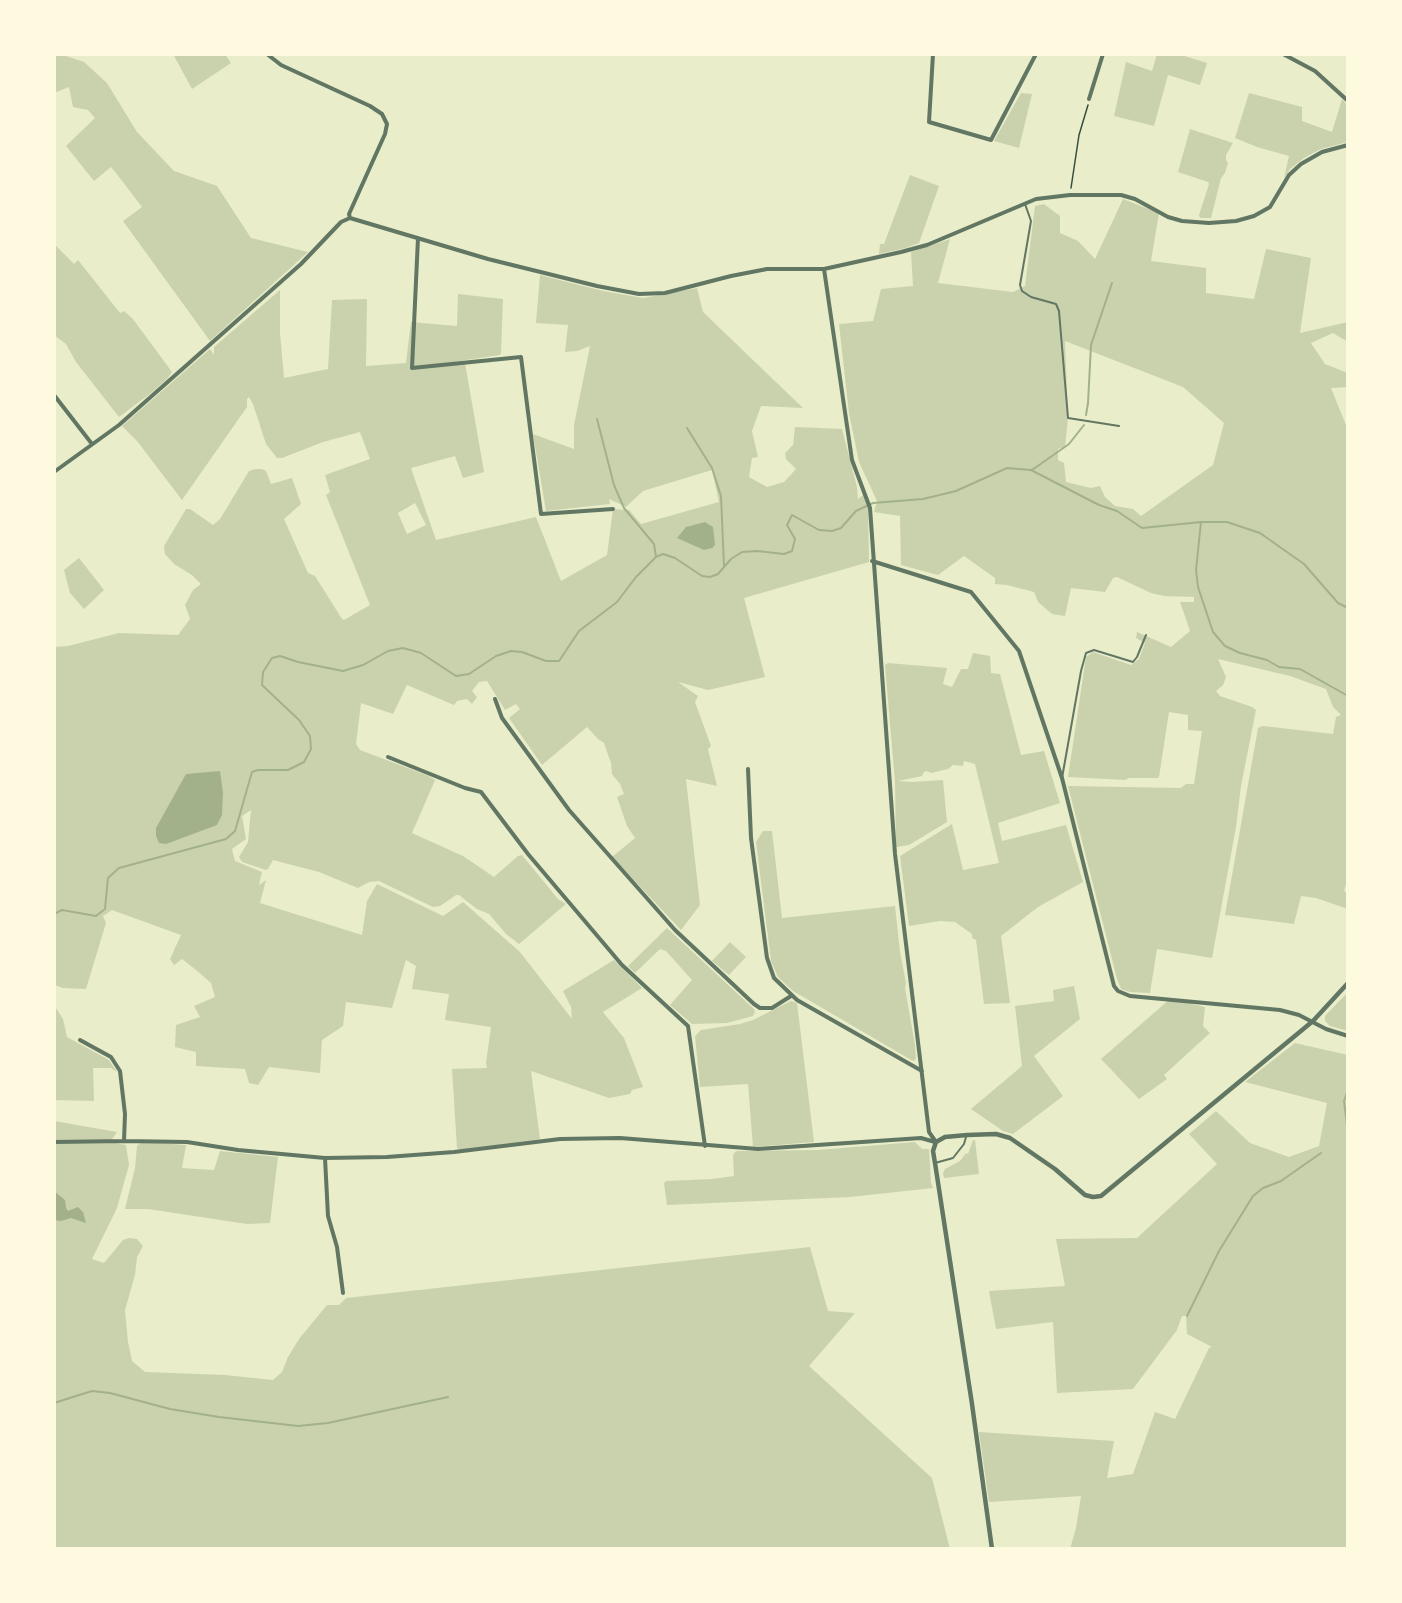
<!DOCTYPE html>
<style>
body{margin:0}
#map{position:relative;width:1402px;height:1603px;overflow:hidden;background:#e9edc9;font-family:Karla,sans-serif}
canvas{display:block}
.frame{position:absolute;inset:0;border:56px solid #fefae0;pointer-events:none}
</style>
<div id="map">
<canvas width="1402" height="1603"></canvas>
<div class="frame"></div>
</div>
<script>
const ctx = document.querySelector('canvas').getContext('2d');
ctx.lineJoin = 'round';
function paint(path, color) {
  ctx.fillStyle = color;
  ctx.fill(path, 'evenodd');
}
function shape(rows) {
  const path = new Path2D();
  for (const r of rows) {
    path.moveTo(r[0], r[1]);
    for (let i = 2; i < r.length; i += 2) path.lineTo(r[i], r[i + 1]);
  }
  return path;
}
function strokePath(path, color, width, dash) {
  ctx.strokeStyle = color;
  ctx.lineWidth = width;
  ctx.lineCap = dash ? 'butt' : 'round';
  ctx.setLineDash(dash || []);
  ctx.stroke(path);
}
paint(shape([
 [54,54,60,54,84,62,107,83,137,132,174,171,217,186,251,238,308,252,210,341,123,221,142,207,116,173,111,167,94,181,66,146,95,118,88,110,73,107,69,87,54,93],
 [173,54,225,54,231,63,192,89],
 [1157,54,1178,54,1207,63,1200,85,1168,75,1154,126,1114,116,1126,62,1152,71],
 [1021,93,1032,94,1019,148,994,141],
 [1249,93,1302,107,1302,121,1332,132,1342,99,1348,106,1348,142,1321,149,1304,158,1290,169,1284,178,1289,156,1257,147,1235,138],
 [1190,129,1233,143,1226,155,1226,160,1228,163,1225,173,1221,178,1211,218,1200,218,1199,215,1209,184,1208,182,1178,172],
 [910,175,939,186,919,243,906,248,879,254,880,244,884,244],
 [1123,199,1159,213,1151,261,1206,268,1206,293,1254,299,1266,249,1311,258,1300,333,1348,322,1348,342,1333,333,1311,343,1325,364,1345,372,1348,371,1348,387,1331,388,1348,430,1348,878,1344,891,1348,893,1348,909,1316,898,1301,896,1294,924,1225,915,1258,728,1263,726,1333,734,1336,717,1341,715,1333,707,1326,689,1290,676,1218,659,1226,677,1223,685,1216,691,1220,696,1252,707,1256,710,1241,786,1236,827,1212,958,1157,949,1150,993,1130,992,1121,989,1117,979,1068,786,1181,788,1186,784,1194,784,1202,731,1188,730,1188,715,1169,712,1159,777,1157,778,1129,778,1125,780,1068,777,1086,657,1093,652,1131,665,1134,663,1139,659,1145,643,1136,638,1137,632,1171,647,1190,631,1180,602,1194,602,1194,597,1164,596,1151,593,1117,577,1113,578,1105,592,1071,588,1065,616,1052,614,1038,602,1034,592,1007,585,995,584,995,578,964,556,938,575,901,565,900,516,874,512,877,501,859,462,849,413,839,324,873,321,881,289,913,286,911,252,950,239,938,283,1013,292,1025,286,1035,206,1044,204,1060,216,1060,233,1078,241,1095,259],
 [1065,341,1183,387,1224,423,1213,465,1141,516,1133,509,1115,506,1105,497,1100,486,1091,488,1066,482,1064,463,1058,460,1058,449,1065,447,1068,418],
 [54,244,74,264,78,260,120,313,124,311,133,319,172,372,167,379,151,393,119,417,76,362,66,344,54,335],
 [540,275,603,291,643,298,697,288,703,312,803,408,761,406,752,431,758,457,752,458,749,477,767,487,784,482,796,469,786,459,785,453,793,445,795,427,842,429,857,487,858,499,863,495,868,505,869,562,744,598,765,677,708,690,678,682,698,696,695,702,711,746,708,749,717,786,686,779,700,905,681,930,612,857,635,838,627,826,617,797,624,794,620,784,612,774,611,763,604,743,598,739,587,727,542,765,509,718,520,709,516,704,505,710,487,681,479,682,472,691,477,697,472,704,467,699,457,701,454,705,407,685,393,714,361,703,356,744,360,750,429,776,435,780,412,833,463,856,494,877,518,856,522,855,558,899,566,904,519,944,506,934,489,914,477,909,459,895,456,895,440,906,433,907,379,881,369,882,358,888,319,872,273,860,268,869,266,870,242,862,239,857,248,842,251,810,242,816,246,839,232,849,235,861,262,872,259,885,266,880,260,903,362,935,367,901,377,884,443,916,463,902,520,952,572,1019,571,1007,563,991,614,960,642,988,603,1012,624,1038,643,1087,632,1090,630,1094,609,1098,531,1071,540,1139,461,1150,457,1148,452,1069,487,1068,486,1063,491,1027,445,1020,449,994,412,989,416,966,406,960,392,1008,346,1002,343,1026,322,1040,320,1073,269,1067,258,1085,249,1083,245,1069,196,1066,196,1052,175,1047,176,1025,200,1017,194,1006,215,997,211,983,196,970,182,959,174,965,170,959,181,935,112,910,103,916,106,923,86,989,63,988,55,985,54,987,54,647,68,646,119,633,178,635,190,619,185,605,193,590,201,584,192,575,174,564,165,554,164,546,186,509,190,509,213,525,220,519,249,471,256,469,262,469,266,471,271,484,292,478,301,504,284,519,308,573,315,576,342,619,344,620,370,605,326,495,330,492,325,475,370,459,360,432,323,442,282,458,277,458,266,444,253,404,249,397,247,399,247,407,182,500,137,441,122,426,210,349,214,355,214,347,280,290,280,333,284,378,328,369,332,300,367,299,366,366,406,363,411,322,457,326,458,294,503,299,501,353,500,355,433,365,465,363,484,472,463,478,455,456,411,468,436,540,536,517,561,581,607,555,613,509,629,510,641,524,719,502,712,470,643,491,626,507,609,499,610,504,546,511,533,434,574,449,574,425,590,346,577,351,565,352,568,325,536,323],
 [415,503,426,525,407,534,398,513],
 [79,558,104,590,84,609,70,593,64,570],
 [973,653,990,656,991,673,1000,674,1021,755,1044,751,1060,803,998,823,1002,841,1066,825,1083,882,1038,907,1001,936,1010,1003,984,1004,976,940,972,938,972,934,955,922,940,921,909,926,900,856,952,824,963,870,999,863,975,764,964,761,963,766,953,765,948,769,931,773,927,771,924,772,922,776,898,781,912,782,943,780,947,822,909,845,896,847,895,782,885,665,888,663,947,668,943,684,952,687,961,669,968,669],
 [763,831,772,831,782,918,895,906,900,952,906,983,905,988,915,1045,916,1059,913,1061,793,991,778,977,771,961,756,842],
 [667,928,754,1009,755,1012,753,1016,727,1023,692,1024,670,1005,692,980,666,951,660,949,635,973,628,966],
 [730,942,746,957,729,975,712,961],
 [1074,986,1080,1019,1034,1056,1063,1096,1013,1134,1003,1131,971,1109,1022,1066,1015,1006,1054,1001,1053,990],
 [1348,992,1348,1031,1330,1026,1325,1021,1325,1016],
 [1170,999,1205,1007,1203,1026,1210,1033,1164,1075,1167,1079,1139,1099,1101,1059],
 [791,1001,797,1003,814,1142,753,1147,748,1084,700,1087,695,1036,701,1030,740,1024,753,1020],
 [54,1005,63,1019,67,1037,109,1060,117,1072,111,1068,93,1068,94,1101,54,1100],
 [1295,1043,1348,1055,1348,1549,1070,1549,1076,1528,1081,1496,989,1502,979,1432,1114,1441,1107,1478,1133,1474,1155,1412,1175,1419,1209,1348,1212,1347,1187,1334,1186,1316,1182,1316,1177,1330,1133,1389,1057,1393,1053,1322,996,1329,989,1291,1065,1286,1056,1239,1137,1238,1217,1164,1189,1134,1216,1111,1250,1143,1289,1157,1319,1146,1327,1103,1245,1082],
 [54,1121,117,1132,110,1142,126,1145,129,1165,117,1208,92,1259,104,1263,123,1240,129,1238,137,1239,143,1246,137,1257,135,1275,125,1310,128,1342,132,1361,145,1372,225,1375,273,1380,282,1372,288,1357,299,1339,327,1305,339,1305,346,1298,810,1247,828,1311,855,1313,809,1366,932,1478,950,1549,54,1549],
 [973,1140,975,1140,979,1174,944,1178,943,1173,945,1169,960,1161,966,1153,968,1154],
 [142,1142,186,1145,182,1168,214,1170,220,1151,278,1157,270,1223,247,1224,148,1209,125,1209,135,1168,137,1146],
 [915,1142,922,1149,929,1149,931,1183,933,1188,850,1197,667,1205,664,1183,666,1181,712,1179,734,1176,733,1156,734,1153,737,1151,818,1150]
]), '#cad2ad');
paint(shape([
 [705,522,713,527,715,545,712,548,704,550,677,538,686,527],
 [220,771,223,793,222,815,217,825,166,844,159,843,156,836,156,828,186,774],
 [54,1191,65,1200,66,1208,68,1211,78,1207,83,1212,86,1223,71,1218,61,1221,54,1220]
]), '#a3b18a');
strokePath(shape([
 [1086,415,1088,403,1091,345,1112,283],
 [597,419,614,485,624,508,654,544,656,557],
 [687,428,712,468,721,496,724,566],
 [1032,470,1069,444,1084,425],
 [1201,522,1227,522,1260,533,1304,564,1338,603,1348,608],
 [54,914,62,910,96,916,105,909,108,878,119,868,226,839,235,831,252,772,258,770,288,770,304,762,311,749,310,736,299,720,262,685,263,672,272,658,280,656,298,662,343,671,363,665,388,651,403,648,421,653,456,676,469,674,496,656,511,651,522,652,546,661,559,661,579,631,617,602,636,577,656,557,663,554,675,558,702,576,710,577,718,574,731,559,742,552,757,551,784,554,792,551,795,539,787,525,792,515,819,530,832,531,841,528,856,511,873,503,923,499,956,491,1007,468,1031,470,1099,505,1117,511,1142,528,1201,522,1196,570,1198,587,1213,632,1225,646,1240,653,1267,660,1279,667,1300,669,1348,696],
 [1347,1125,1344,1101,1348,1090],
 [1187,1316,1219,1251,1253,1196,1263,1188,1281,1181,1321,1153],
 [54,1403,92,1391,110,1393,170,1409,219,1417,298,1426,328,1423,448,1397]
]), '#a3b18a', 2);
strokePath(shape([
 [1071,188,1079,135,1088,105]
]), '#344e41', 1.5);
strokePath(shape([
 [1025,204,1031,221,1020,285,1022,291,1031,297,1056,304,1059,311,1068,418,1119,426],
 [1062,778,1081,671,1086,653,1094,650,1133,662,1137,657,1146,635],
 [935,1163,953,1158,964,1144,966,1137]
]), '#617663', 2);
strokePath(shape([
 [267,54,281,65,370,106,382,114,387,124,385,134,349,214,350,218],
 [933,54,929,122,991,140,1036,54],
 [1283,54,1315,71,1348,101],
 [1089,99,1103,54],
 [418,238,412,368,521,357,541,514,613,509],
 [824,269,852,460,870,508,895,854,929,1132,936,1142],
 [54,395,92,444],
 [54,472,119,425,301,264,341,222,350,218,488,259,597,286,639,294,665,293,731,276,767,269,824,269,901,252,927,245,1036,199,1070,195,1121,195,1135,199,1168,217,1182,221,1209,223,1236,221,1254,216,1270,207,1289,175,1301,164,1322,152,1348,145],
 [872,561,971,592,1019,651,1062,778,1114,986,1118,991,1130,996,1280,1010,1299,1015,1326,1029,1348,1036],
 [495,699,502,718,569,810,675,930,754,1004,760,1008,772,1008,791,996],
 [388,757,465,788,481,792,528,854,622,965,688,1026,705,1146],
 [748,769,751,838,767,958,774,978,797,1000,922,1071],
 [124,1141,187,1142,238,1150,325,1158,387,1157,454,1152,560,1139,620,1138,758,1149,921,1138,935,1142],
 [54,1142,124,1141,125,1114,120,1071,111,1057,80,1040],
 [325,1158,328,1216,337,1247,343,1293]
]), '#617663', 4);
strokePath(shape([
 [992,1549,972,1404,935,1163,933,1151,936,1142,945,1137,967,1135,996,1134,1010,1138,1055,1169,1085,1195,1093,1197,1101,1196,1313,1021,1348,983]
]), '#617663', 4.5);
</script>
